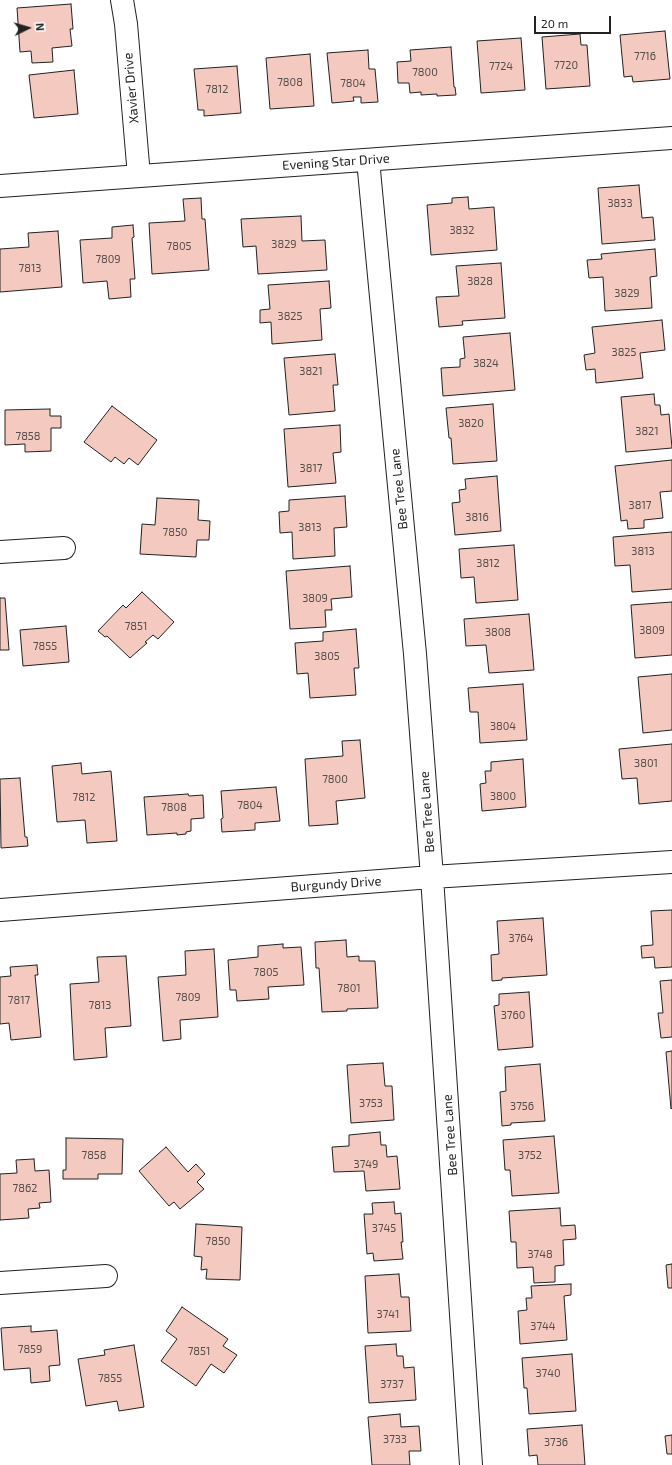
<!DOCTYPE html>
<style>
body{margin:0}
#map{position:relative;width:672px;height:1465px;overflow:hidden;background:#fff;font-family:"Exo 2",sans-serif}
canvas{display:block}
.north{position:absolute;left:8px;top:8px;width:40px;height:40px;-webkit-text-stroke:3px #fff;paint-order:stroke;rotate:85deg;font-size:11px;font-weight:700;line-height:16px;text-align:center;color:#222}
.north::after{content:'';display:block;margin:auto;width:14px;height:18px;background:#222;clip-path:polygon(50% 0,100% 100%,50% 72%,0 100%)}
.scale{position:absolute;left:534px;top:16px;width:77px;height:18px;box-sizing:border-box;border:2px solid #222;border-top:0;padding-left:5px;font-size:12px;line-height:14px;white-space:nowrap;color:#222;-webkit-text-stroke:3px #fff;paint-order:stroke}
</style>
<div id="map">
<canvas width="672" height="1465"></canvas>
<div class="north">N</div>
<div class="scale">20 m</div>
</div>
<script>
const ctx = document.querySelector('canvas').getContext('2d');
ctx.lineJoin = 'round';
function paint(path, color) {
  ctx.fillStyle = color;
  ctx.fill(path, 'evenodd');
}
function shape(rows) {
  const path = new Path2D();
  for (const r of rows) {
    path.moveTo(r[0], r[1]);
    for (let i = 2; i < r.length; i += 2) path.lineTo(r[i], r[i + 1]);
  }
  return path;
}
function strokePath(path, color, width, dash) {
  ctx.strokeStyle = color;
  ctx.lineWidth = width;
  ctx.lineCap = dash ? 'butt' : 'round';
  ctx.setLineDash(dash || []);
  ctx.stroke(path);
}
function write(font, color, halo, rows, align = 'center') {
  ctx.font = font + ' "Exo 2",sans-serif';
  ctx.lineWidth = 3;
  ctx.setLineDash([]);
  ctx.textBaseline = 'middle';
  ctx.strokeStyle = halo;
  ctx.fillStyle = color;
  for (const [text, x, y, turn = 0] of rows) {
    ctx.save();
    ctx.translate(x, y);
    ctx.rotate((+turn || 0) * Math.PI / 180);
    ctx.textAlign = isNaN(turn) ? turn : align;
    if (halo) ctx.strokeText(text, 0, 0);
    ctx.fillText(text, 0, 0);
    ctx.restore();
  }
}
const building = shape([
 [71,4,73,29,70,29,72,46,52,48,53,62,32,63,31,51,20,52,17,8,71,4],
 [665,31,670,79,633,82,632,76,624,77,620,35,665,31],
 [580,34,581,45,587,45,590,86,546,89,542,37,580,34],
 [521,38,525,90,481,93,477,41,521,38],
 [451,47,454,87,455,87,456,95,437,96,437,94,421,95,421,92,410,93,409,83,398,83,397,62,411,61,410,50,451,47],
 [368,50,369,69,375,69,378,102,361,103,361,97,353,97,354,101,332,103,327,53,368,50],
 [310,54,314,106,270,109,266,58,310,54],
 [237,66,241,113,204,116,204,110,198,110,194,69,237,66],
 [74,70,78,114,34,118,29,75,74,70],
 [639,185,642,218,653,217,655,240,602,244,598,188,639,185],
 [468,197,469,209,494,207,497,250,431,255,427,205,452,203,452,198,468,197],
 [201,198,202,219,205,219,209,270,152,274,149,223,185,221,183,199,201,198],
 [301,216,302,241,325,240,327,270,258,274,256,246,243,247,241,219,301,216],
 [133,225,134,237,132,238,135,279,130,279,131,297,109,299,107,281,83,283,80,240,112,238,112,227,133,225],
 [58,231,62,287,0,292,0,249,29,247,28,233,58,231],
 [655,249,657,276,650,277,652,308,605,311,603,277,589,278,587,260,602,259,601,254,655,249],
 [501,263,505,318,462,321,463,325,439,327,436,297,459,296,456,266,501,263],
 [329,281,331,308,320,309,322,340,272,344,271,322,260,323,260,310,270,309,268,285,329,281],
 [662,320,665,350,640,353,643,378,596,383,595,369,586,370,584,355,595,353,592,327,662,320],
 [510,333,515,390,443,396,441,368,460,367,460,359,465,358,463,337,510,333],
 [335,354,338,385,333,385,335,411,289,415,284,358,335,354],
 [654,394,655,405,660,405,661,415,669,414,672,448,626,452,621,397,654,394],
 [493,404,497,461,453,464,451,438,449,438,446,408,493,404],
 [112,406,157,440,138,465,129,458,124,464,115,457,111,462,84,442,112,406],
 [50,409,50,416,61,416,61,428,51,428,51,451,25,452,25,444,5,445,5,410,50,409],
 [340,425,341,452,333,453,336,483,288,487,284,429,340,425],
 [672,460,672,491,660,492,663,518,644,520,644,528,628,529,627,520,621,521,615,466,672,460],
 [497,476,501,531,455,535,452,503,460,502,459,490,466,489,465,479,497,476],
 [345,496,347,527,334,528,335,556,293,559,292,532,280,533,279,512,289,511,289,500,345,496],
 [157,498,199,500,198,520,210,521,209,540,197,540,196,557,140,554,142,524,155,525,157,498],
 [672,532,672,589,632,592,630,565,615,566,613,537,672,532],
 [514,545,518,600,476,603,474,577,461,578,459,549,514,545],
 [350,566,352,597,331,599,332,610,325,610,326,627,290,629,286,571,350,566],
 [142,592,174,622,158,639,153,635,145,642,147,643,130,658,107,636,105,637,98,631,123,605,126,608,142,592],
 [0,598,5,598,9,650,0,650,0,598],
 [672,602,672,655,635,658,631,605,672,602],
 [529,614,534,670,489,673,486,645,466,646,464,619,529,614],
 [66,626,69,662,23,666,20,630,66,626],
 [356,629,359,668,354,668,356,695,310,698,308,673,297,674,295,643,323,641,323,632,356,629],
 [672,674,672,730,643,733,638,677,672,674],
 [523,684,527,740,480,743,478,712,470,712,468,688,523,684],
 [360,740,365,798,336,801,338,824,309,826,305,759,343,756,342,741,360,740],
 [672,744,672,801,639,804,637,778,622,779,619,749,672,744],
 [523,759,526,807,482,811,480,784,486,783,485,771,491,771,491,762,523,759],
 [81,763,82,774,111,771,117,841,87,843,85,820,57,822,52,766,81,763],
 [20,778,25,837,27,837,28,846,1,848,0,779,20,778],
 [276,787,280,821,255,823,255,830,222,832,221,819,223,818,221,791,276,787],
 [188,794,189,796,203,795,204,818,191,819,191,831,186,832,186,834,177,835,177,833,147,835,144,797,188,794],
 [672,910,672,967,655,968,654,957,642,958,641,946,653,945,651,911,672,910],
 [543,918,547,975,502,978,502,980,492,981,491,955,499,954,497,921,543,918],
 [346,940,347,957,359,956,359,961,375,961,378,1008,347,1009,347,1011,322,1012,319,968,316,968,315,942,346,940],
 [283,944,283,948,301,947,304,985,268,987,269,999,237,1001,236,990,230,990,228,960,258,957,258,946,283,944],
 [214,949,218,1017,180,1020,181,1039,163,1041,158,977,186,975,185,951,214,949],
 [126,956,131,1026,105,1028,107,1057,74,1060,70,984,99,982,97,957,126,956],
 [37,965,38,975,35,975,41,1037,11,1040,9,1023,0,1024,0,977,11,976,10,967,37,965],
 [672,980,672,1037,661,1038,658,1013,663,1013,660,981,672,980],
 [529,992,533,1047,498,1050,494,1006,499,1005,499,994,529,992],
 [672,1051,672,1108,671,1109,666,1052,672,1051],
 [383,1063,385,1086,392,1086,394,1120,351,1123,347,1065,383,1063],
 [540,1064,545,1121,511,1123,511,1125,502,1126,500,1092,506,1091,505,1067,540,1064],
 [380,1132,381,1145,386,1145,387,1157,397,1156,400,1189,366,1191,364,1171,334,1172,332,1147,349,1146,349,1135,380,1132],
 [554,1136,559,1193,512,1196,510,1170,505,1170,503,1140,554,1136],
 [66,1138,123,1139,122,1174,98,1174,98,1179,63,1179,63,1170,66,1170,66,1138],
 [166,1147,188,1172,196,1164,205,1174,197,1182,204,1189,180,1209,174,1202,169,1206,139,1171,166,1147],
 [34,1159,35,1171,49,1170,51,1202,39,1203,40,1208,28,1209,29,1218,0,1220,0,1174,17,1173,16,1160,34,1159],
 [394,1202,395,1214,401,1213,403,1242,401,1242,403,1259,374,1261,373,1253,367,1254,364,1214,373,1214,372,1203,394,1202],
 [560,1208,561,1226,575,1225,576,1239,563,1240,564,1265,555,1266,555,1282,534,1283,533,1267,517,1268,516,1242,511,1242,509,1211,560,1208],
 [196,1224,242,1227,240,1280,206,1279,207,1269,201,1270,202,1257,194,1256,196,1224],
 [672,1264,672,1288,668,1288,666,1265,672,1264],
 [399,1274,401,1297,409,1297,411,1331,368,1333,365,1276,399,1274],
 [571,1284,571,1295,564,1296,567,1340,520,1344,518,1311,527,1310,526,1298,532,1298,531,1286,571,1284],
 [182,1307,228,1339,223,1346,237,1355,224,1373,211,1364,196,1386,161,1361,177,1339,166,1331,182,1307],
 [31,1326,31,1332,57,1330,60,1365,49,1366,50,1381,31,1383,30,1368,4,1370,1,1328,31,1326],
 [396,1344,397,1356,403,1356,404,1368,414,1367,416,1400,369,1403,365,1346,396,1344],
 [134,1345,144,1407,119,1411,117,1401,86,1406,78,1359,105,1355,104,1350,134,1345],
 [572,1354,576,1411,529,1414,527,1388,524,1388,522,1358,572,1354],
 [400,1414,401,1427,419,1426,421,1451,409,1451,410,1465,372,1465,368,1417,400,1414],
 [582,1425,585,1465,538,1465,537,1455,529,1456,527,1429,582,1425],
 [672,1435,672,1454,667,1454,665,1436,672,1435]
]);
paint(building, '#f3c9c0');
strokePath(building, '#222', 1);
const street = shape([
 [122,0,126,24,139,176],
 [368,160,415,654,432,877,471,1465],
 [0,186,672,138],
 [0,552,64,548],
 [0,910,432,877,672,862],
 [0,1283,106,1276]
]);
strokePath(street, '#222', 24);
strokePath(street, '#fff', 22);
write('11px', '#564c4a', null, [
 ["7716",645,56],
 ["7720",566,65],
 ["7724",501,66],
 ["7800",425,72],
 ["7808",290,82],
 ["7804",353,83],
 ["7812",217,89],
 ["3833",620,203],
 ["3832",462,230],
 ["3829",284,244],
 ["7805",179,246],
 ["7809",108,259],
 ["7813",30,268],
 ["3828",480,281],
 ["3829",627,293],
 ["3825",290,316],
 ["3825",624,352],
 ["3824",486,363],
 ["3821",311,371],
 ["3820",471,423],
 ["3821",647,431],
 ["7858",28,436],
 ["3817",311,468],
 ["3817",640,505],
 ["3816",477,517],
 ["3813",310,527],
 ["7850",175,532],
 ["3813",643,551],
 ["3812",488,563],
 ["3809",315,598],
 ["7851",136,626],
 ["3809",652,630],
 ["3808",498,632],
 ["7855",45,646],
 ["3805",327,656],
 ["3804",503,726],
 ["3801",646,763],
 ["7800",335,779],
 ["3800",503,796],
 ["7812",84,797],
 ["7804",250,805],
 ["7808",174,807],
 ["3764",521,938],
 ["7805",266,972],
 ["7801",349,988],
 ["7809",188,997],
 ["7817",19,1000],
 ["7813",100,1005],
 ["3760",513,1015],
 ["3753",371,1103],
 ["3756",522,1106],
 ["7858",94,1155],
 ["3752",530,1155],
 ["3749",366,1164],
 ["7862",25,1188],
 ["3745",384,1228],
 ["7850",218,1241],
 ["3748",540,1254],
 ["3741",388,1314],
 ["3744",543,1326],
 ["7859",30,1349],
 ["7851",199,1351],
 ["3740",548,1373],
 ["7855",110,1378],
 ["3737",392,1384],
 ["3733",395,1439],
 ["3736",556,1442]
]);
write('13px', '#222', '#fff', [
 ["Xavier Drive",131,88,-95],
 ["Evening Star Drive",336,162,-4],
 ["Bee Tree Lane",399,489,-96],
 ["Bee Tree Lane",427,812,-94],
 ["Burgundy Drive",336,884,-4],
 ["Bee Tree Lane",450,1135,-94]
]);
</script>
